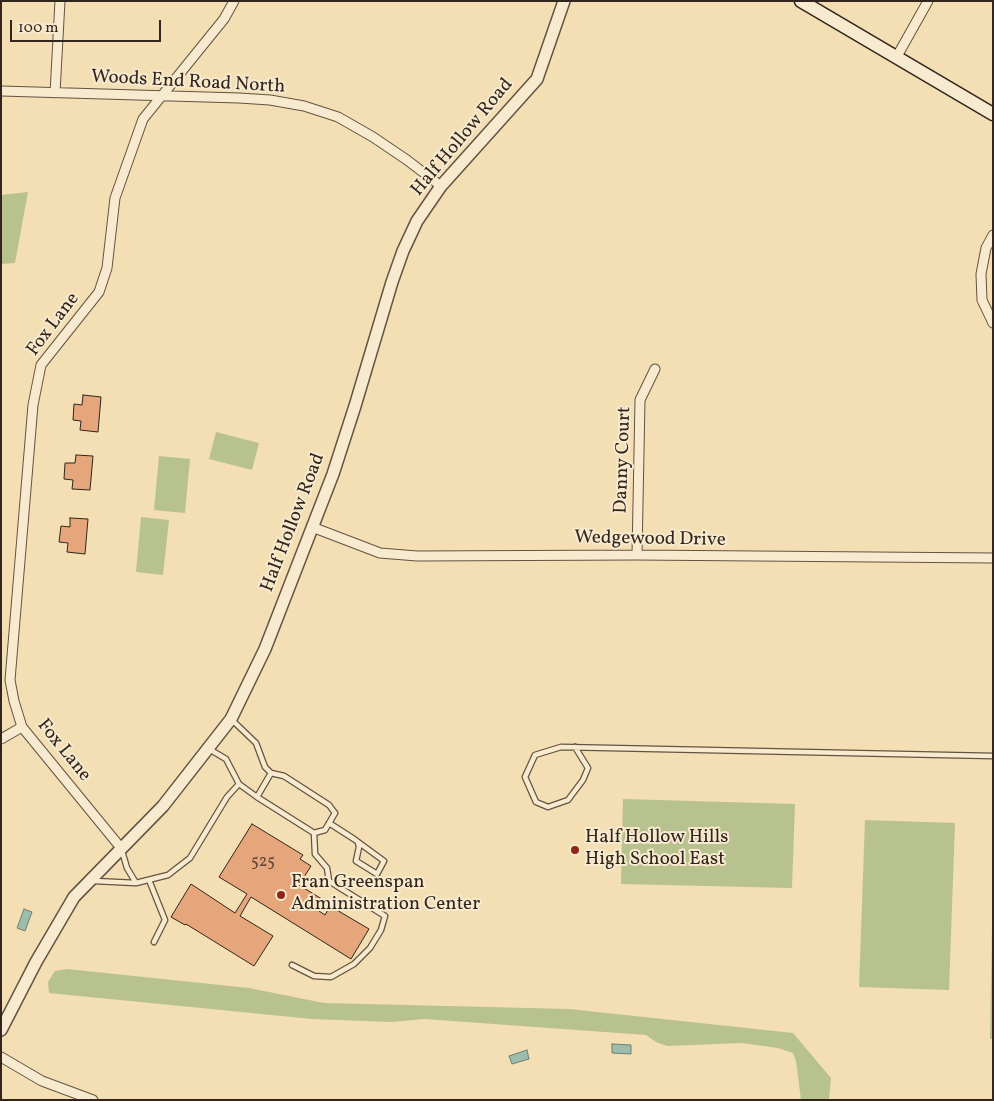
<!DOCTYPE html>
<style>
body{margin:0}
#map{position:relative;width:994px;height:1101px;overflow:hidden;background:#f4deb3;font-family:Vollkorn,serif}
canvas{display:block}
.frame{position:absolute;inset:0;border:2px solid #31251d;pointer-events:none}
.scale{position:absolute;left:10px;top:20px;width:151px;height:22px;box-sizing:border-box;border:2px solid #31251d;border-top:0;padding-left:6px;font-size:15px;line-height:18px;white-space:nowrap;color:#31251d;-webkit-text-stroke:4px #f8eace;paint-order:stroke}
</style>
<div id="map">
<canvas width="994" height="1101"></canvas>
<div class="frame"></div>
<div class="scale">100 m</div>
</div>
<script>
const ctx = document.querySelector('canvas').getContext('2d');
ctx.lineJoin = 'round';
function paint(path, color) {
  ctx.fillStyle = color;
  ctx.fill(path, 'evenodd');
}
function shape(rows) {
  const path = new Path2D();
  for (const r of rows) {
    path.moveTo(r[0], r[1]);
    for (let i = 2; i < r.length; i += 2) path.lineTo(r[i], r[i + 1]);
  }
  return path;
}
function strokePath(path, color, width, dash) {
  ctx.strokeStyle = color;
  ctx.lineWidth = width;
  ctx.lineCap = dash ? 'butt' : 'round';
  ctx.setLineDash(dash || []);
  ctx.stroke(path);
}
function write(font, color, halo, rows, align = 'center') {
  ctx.font = font + ' Vollkorn,serif';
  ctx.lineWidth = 4;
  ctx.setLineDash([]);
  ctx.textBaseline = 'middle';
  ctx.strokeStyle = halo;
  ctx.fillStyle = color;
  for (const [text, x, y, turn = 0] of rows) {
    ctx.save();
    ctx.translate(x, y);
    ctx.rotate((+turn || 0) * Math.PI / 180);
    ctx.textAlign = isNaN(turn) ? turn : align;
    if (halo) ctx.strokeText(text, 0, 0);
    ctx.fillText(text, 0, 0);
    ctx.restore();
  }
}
paint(shape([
 [28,192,15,263,1,264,1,195],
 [216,432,259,443,252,470,209,459],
 [159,456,190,459,185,513,154,510],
 [141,517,169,520,163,575,136,572],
 [623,799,795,804,792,888,621,884],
 [865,820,955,823,949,990,859,987],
 [992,925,993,925,993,1039,990,1039],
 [67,969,249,988,324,1003,569,1009,793,1033,831,1078,829,1100,801,1100,796,1061,793,1053,778,1048,742,1043,667,1046,656,1042,646,1035,424,1019,392,1022,312,1019,49,993,48,982,55,971]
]), '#b8c28f');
const water = shape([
 [24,909,32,912,25,931,17,928,24,909],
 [612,1044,631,1045,631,1054,612,1053,612,1044],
 [527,1050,529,1059,512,1064,509,1056,527,1050]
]);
paint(water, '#9cbcad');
strokePath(water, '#718073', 1);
const building = shape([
 [83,395,101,397,98,432,80,430,81,421,73,420,74,404,82,405,83,395],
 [76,455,93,456,90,490,72,489,73,480,64,479,65,463,75,463,76,455],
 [70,518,88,519,85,554,67,552,68,543,59,542,61,526,70,527,70,518],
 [252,824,303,855,300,859,311,866,299,885,325,901,319,911,325,915,330,906,369,929,351,959,251,897,240,916,273,936,254,966,186,924,185,925,171,917,191,884,235,913,247,894,219,877,252,824]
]);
paint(building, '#e5a67c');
strokePath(building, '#31251d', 1);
const service = shape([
 [575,747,588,768,583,780,568,800,548,807,536,802,525,777,535,755,561,747,993,756],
 [209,749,226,759,239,784,257,797,271,773,265,767,256,743,232,720],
 [257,797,314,833,325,830,335,813,329,805,284,776,271,773],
 [329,823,354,839,358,842,384,861,377,874,356,861,359,847,358,842],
 [122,851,127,868,136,883],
 [149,880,165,920,154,942],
 [94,881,136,883,168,875,190,858,227,797,239,784],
 [292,965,314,976,331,977,354,964,370,948,381,930,385,916,329,881,327,868,315,854,314,833]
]);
const minor = shape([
 [896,58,928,1],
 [1,91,239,98,270,100,304,106,338,117,373,137,407,160,441,186],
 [55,93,60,1],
 [993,235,986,248,981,274,982,300,993,323],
 [312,527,380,553,417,556,637,555,993,558],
 [637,555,640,400,655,369],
 [1,739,22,727],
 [121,848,22,727,14,701,10,680,33,405,41,365,99,292,107,268,115,198,143,119,224,19,234,1],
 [1,1057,42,1081,93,1100]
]);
const tertiary = shape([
 [1,1030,36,962,74,897,163,806,231,719,265,649,333,474,355,406,392,282,403,251,417,221,441,186,537,79,564,1]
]);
const secondary = shape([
 [801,1,993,114]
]);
strokePath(service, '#625342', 7);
strokePath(minor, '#625342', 11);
strokePath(tertiary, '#625342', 14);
strokePath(secondary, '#31251d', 15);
strokePath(service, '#f8eace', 4.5);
strokePath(minor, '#f8eace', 9);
strokePath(tertiary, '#f8eace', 11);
strokePath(secondary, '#f8eace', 12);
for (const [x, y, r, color] of [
 [575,850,5,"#8f2418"],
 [281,895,5,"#8f2418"]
]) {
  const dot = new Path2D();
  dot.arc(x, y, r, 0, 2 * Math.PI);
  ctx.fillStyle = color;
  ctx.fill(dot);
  strokePath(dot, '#f8eace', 2);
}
write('16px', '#5e4535', null, [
 ["525",263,863]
]);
write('19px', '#31251d', '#f8eace', [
 ["Woods End Road North",188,83,3],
 ["Half Hollow Road",463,138,-50],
 ["Fox Lane",54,325,-53],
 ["Danny Court",624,460,-88],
 ["Half Hollow Road",294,523,-69],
 ["Wedgewood Drive",650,540,1],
 ["Fox Lane",63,751,51]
]);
write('19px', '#31251d', '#f8eace', [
 ["Half Hollow Hills",585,839],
 ["High School East",585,861],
 ["Fran Greenspan",291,884],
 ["Administration Center",291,906]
], 'left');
</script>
